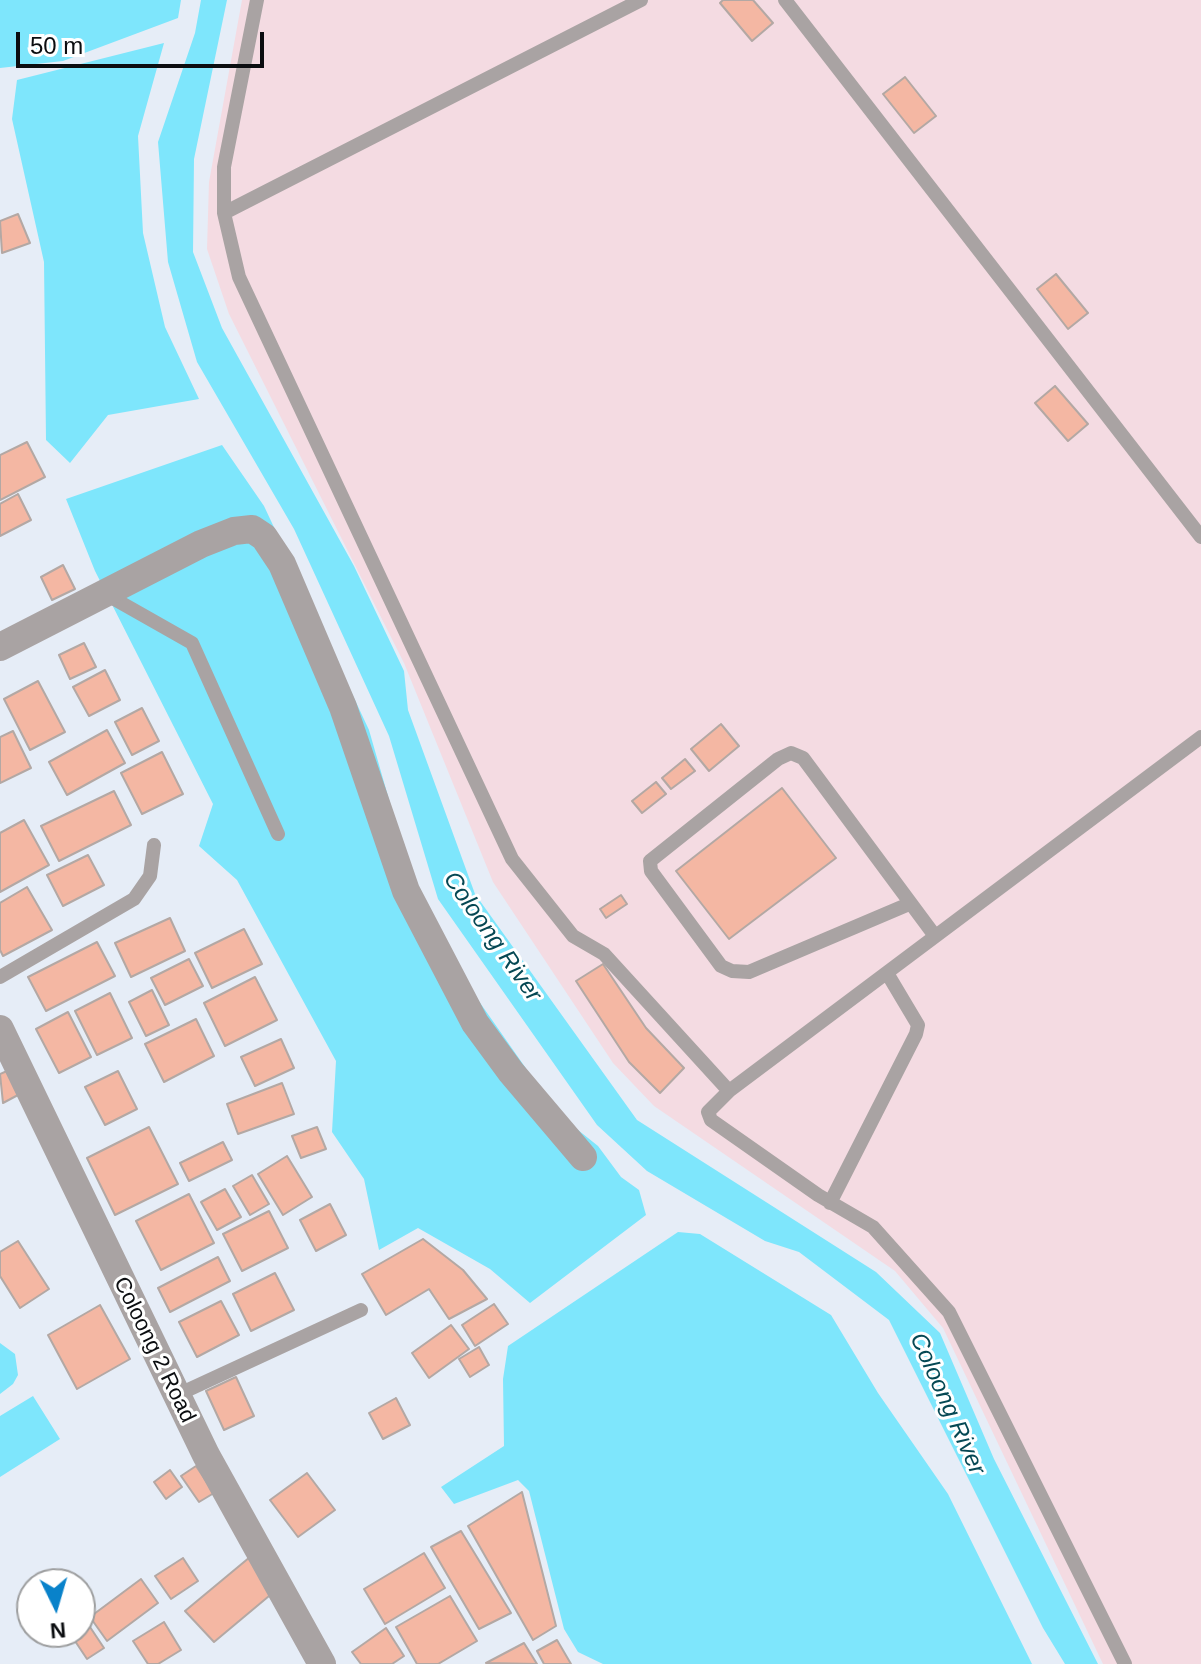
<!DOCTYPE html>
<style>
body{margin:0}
#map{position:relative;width:1201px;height:1664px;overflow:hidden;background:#e6edf7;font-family:Arial,sans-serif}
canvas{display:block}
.north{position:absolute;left:16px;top:1568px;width:80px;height:80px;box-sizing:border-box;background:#fff;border:2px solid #9d9e9f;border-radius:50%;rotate:175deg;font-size:22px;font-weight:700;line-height:32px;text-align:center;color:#0b0d10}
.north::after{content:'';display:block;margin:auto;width:28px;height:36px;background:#0982ca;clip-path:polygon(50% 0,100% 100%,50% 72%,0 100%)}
.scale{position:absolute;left:16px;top:32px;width:248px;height:36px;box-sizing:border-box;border:4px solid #0b0d10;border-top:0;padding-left:10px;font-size:24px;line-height:28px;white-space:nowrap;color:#0b0d10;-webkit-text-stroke:6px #fff;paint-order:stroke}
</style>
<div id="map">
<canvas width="1201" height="1664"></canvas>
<div class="north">N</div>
<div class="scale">50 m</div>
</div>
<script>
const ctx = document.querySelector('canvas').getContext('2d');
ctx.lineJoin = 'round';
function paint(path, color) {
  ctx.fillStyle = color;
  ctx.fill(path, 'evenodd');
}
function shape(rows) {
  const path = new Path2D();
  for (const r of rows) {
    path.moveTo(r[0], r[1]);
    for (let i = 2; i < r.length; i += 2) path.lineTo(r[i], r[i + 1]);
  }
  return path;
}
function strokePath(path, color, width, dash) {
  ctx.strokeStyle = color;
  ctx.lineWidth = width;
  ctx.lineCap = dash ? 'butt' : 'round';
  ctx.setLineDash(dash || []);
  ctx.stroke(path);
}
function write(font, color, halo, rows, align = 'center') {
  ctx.font = font + ' Arial,sans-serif';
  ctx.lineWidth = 6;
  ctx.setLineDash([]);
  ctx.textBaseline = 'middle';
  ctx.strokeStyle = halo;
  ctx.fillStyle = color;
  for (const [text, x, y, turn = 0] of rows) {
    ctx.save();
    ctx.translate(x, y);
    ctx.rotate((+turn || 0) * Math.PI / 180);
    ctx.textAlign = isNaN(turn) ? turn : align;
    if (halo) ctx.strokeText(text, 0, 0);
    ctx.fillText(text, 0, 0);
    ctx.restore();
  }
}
paint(shape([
 [242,0,1201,0,1201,1664,1103,1664,943,1328,895,1271,654,1106,613,1063,493,882,404,663,229,314,207,249,209,182]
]), '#f4dbe2');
paint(shape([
 [0,0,181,0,178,18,63,61,0,68],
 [201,0,227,0,194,159,193,252,222,328,354,566,404,671,408,710,475,894,637,1120,876,1272,940,1333,994,1459,1098,1664,1065,1664,1043,1628,889,1320,799,1252,765,1241,647,1171,597,1125,438,899,389,736,294,529,197,362,168,262,158,142,195,33],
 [164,43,138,136,143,233,165,327,199,399,108,415,70,463,46,440,44,262,12,119,17,80],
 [222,445,264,506,369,730,419,904,457,970,558,1114,598,1146,621,1177,639,1190,646,1215,530,1303,490,1269,418,1228,379,1250,364,1179,332,1132,336,1061,237,880,199,846,213,804,95,571,66,499],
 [678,1232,700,1234,831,1315,878,1393,948,1494,1032,1664,603,1664,578,1652,564,1629,529,1491,518,1480,454,1504,441,1487,504,1446,503,1379,508,1346],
 [0,1343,15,1354,18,1375,13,1384,0,1394],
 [33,1396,60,1439,0,1477,0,1416]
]), '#7ee6fc');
const building = shape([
 [723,0,753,0,773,23,752,41,720,3,723,0],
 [905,77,936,116,914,133,883,94,905,77],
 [18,214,30,243,2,253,0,221,18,214],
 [1056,274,1088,313,1068,329,1037,289,1056,274],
 [1055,386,1088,424,1068,441,1035,403,1055,386],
 [27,442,45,477,0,500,0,455,27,442],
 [18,494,31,520,0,536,0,504,18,494],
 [63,565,75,589,52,600,41,577,63,565],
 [84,643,96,667,70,679,59,655,84,643],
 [105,670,120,700,89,716,73,687,105,670],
 [38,681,65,732,30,750,4,699,38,681],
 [142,708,159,741,132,755,115,722,142,708],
 [721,724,739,746,709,771,691,749,721,724],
 [107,730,125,763,67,795,49,762,107,730],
 [13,731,31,768,0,783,0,737,13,731],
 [162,752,183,794,142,814,121,773,162,752],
 [685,759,695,771,671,789,662,778,685,759],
 [656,782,666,794,642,813,632,801,656,782],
 [782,788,836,858,729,939,676,871,782,788],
 [114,791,131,825,59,861,41,826,114,791],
 [24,820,49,865,0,892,0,833,24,820],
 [88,855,104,885,63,906,47,875,88,855],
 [27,887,52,930,3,956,0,950,0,903,27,887],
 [621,895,627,904,606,918,600,909,621,895],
 [170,918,185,951,131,977,115,943,170,918],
 [244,929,262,964,212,988,195,953,244,929],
 [97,942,115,976,46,1011,28,977,97,942],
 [189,959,203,986,165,1005,151,978,189,959],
 [603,964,646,1028,684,1068,660,1093,629,1062,576,981,603,964],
 [255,977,277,1020,225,1046,204,1003,255,977],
 [152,990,169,1025,146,1036,129,1002,152,990],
 [110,993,132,1038,97,1055,75,1011,110,993],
 [68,1012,91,1057,59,1073,36,1029,68,1012],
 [196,1019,214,1056,164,1082,145,1044,196,1019],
 [281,1039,294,1068,255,1086,241,1057,281,1039],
 [7,1071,18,1095,3,1103,0,1074,7,1071],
 [118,1071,137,1109,105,1125,85,1087,118,1071],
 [282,1083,294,1114,238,1134,227,1104,282,1083],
 [149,1127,178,1184,115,1215,87,1158,149,1127],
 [317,1127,326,1149,301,1158,292,1136,317,1127],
 [223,1142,232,1160,189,1181,180,1163,223,1142],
 [287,1156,312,1197,283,1215,258,1174,287,1156],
 [252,1175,269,1204,250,1215,233,1186,252,1175],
 [225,1189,241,1217,217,1230,201,1202,225,1189],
 [189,1194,214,1243,161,1270,136,1221,189,1194],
 [330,1204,346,1235,316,1251,300,1220,330,1204],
 [269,1211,288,1248,242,1271,223,1234,269,1211],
 [423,1239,463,1270,487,1299,449,1319,429,1289,386,1315,362,1274,423,1239],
 [18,1241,49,1289,20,1308,0,1276,0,1252,18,1241],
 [218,1257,230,1281,170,1312,158,1288,218,1257],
 [275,1273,294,1310,251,1331,233,1294,275,1273],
 [221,1301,239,1335,197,1357,179,1322,221,1301],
 [494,1304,508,1324,475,1346,462,1325,494,1304],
 [100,1305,130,1359,77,1389,48,1335,100,1305],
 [451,1325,469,1349,429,1378,412,1353,451,1325],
 [479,1347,489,1365,470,1377,459,1359,479,1347],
 [236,1377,254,1416,224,1430,206,1391,236,1377],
 [396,1398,410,1425,383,1439,369,1413,396,1398],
 [196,1466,214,1493,199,1502,181,1476,196,1466],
 [170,1470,182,1487,166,1499,154,1482,170,1470],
 [307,1473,335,1510,298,1537,270,1500,307,1473],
 [522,1492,556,1626,533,1640,468,1526,522,1492],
 [461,1531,511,1613,479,1629,431,1547,461,1531],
 [424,1553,445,1588,385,1624,364,1589,424,1553],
 [250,1557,275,1591,214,1642,185,1611,250,1557],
 [183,1558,198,1581,171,1599,155,1576,183,1558],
 [141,1579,158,1603,107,1641,90,1617,141,1579],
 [450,1596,477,1641,438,1664,417,1664,396,1627,450,1596],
 [84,1618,104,1648,87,1659,69,1632,80,1632,80,1621,84,1618],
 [164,1622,181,1650,158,1664,148,1664,133,1641,164,1622],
 [386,1628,404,1656,392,1664,361,1664,352,1652,386,1628],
 [557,1640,571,1664,544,1664,537,1651,557,1640],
 [524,1643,537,1664,486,1663,524,1643]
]);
paint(building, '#f4b7a3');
strokePath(building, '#b3a8a4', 2);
strokePath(shape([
 [257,0,224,167,224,213,239,277,512,859,573,936,604,954,729,1091],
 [785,0,1201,537],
 [224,213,641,0],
 [102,592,192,643,278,834],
 [909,904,749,972,732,971,721,966,651,871,650,861,778,759,791,753,803,758,935,936],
 [0,977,134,899,150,876,154,845],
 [830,1203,916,1034,918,1025,887,973],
 [177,1395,361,1310],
 [1125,1664,949,1312,873,1227,818,1195,711,1120,708,1112,729,1091,1201,737]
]), '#a9a3a3', 14);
strokePath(shape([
 [0,647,201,544,234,531,252,529,264,537,282,564,343,707,406,891,475,1023,511,1072,583,1157],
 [0,1029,206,1455,322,1664]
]), '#a9a3a3', 28);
write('22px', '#0b0d10', '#fff', [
 ["Coloong 2 Road",154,1350,64]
]);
write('italic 24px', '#054854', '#fff', [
 ["Coloong River",492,937,55],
 ["Coloong River",947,1404,66]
]);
</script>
